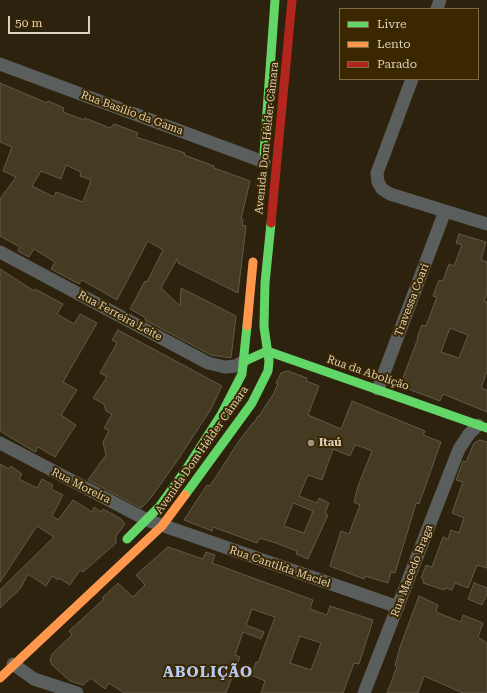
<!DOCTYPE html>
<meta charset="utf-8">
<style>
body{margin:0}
#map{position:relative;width:487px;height:693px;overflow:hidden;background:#2d220d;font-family:"Roboto Serif",serif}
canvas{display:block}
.legend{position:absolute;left:339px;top:8px;width:140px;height:72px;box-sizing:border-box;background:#3a2700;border:1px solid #7b6b4b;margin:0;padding:5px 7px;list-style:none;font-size:12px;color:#ddd1bc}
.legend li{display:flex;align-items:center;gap:8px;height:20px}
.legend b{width:20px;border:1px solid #7b6b4b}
.scale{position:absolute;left:8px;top:16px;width:82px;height:18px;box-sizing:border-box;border:2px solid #ddd1bc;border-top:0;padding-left:5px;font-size:12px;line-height:14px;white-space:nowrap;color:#ddd1bc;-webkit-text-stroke:3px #3a2700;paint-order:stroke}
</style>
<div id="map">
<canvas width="487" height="693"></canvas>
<ul class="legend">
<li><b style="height:5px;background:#63d668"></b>Livre</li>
<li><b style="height:5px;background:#ff974d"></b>Lento</li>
<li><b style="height:5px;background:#b3261e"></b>Parado</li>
</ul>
<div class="scale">50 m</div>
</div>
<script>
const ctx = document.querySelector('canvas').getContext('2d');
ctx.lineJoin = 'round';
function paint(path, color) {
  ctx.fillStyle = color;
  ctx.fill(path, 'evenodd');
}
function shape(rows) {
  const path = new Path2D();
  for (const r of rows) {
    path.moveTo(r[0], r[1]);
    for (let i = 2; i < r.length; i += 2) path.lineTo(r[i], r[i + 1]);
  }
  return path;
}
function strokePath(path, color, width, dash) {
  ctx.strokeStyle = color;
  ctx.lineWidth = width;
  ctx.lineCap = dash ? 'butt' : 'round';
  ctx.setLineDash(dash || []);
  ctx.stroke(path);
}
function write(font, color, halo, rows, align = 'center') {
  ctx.font = font + ' "Roboto Serif",serif';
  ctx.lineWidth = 4;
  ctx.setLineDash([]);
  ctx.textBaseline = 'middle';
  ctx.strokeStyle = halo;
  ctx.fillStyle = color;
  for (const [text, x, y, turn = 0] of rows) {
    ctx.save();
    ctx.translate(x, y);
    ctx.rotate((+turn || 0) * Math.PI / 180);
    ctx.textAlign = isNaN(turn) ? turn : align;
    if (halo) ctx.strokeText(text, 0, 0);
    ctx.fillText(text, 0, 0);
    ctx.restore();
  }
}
const building = shape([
 [0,83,47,103,48,101,64,108,63,112,84,120,85,118,110,128,114,124,125,128,138,133,136,137,185,153,184,155,214,166,214,168,250,181,241,219,243,220,242,225,246,226,238,293,178,263,177,259,161,288,180,306,181,288,236,316,231,358,211,355,145,320,146,318,130,309,145,281,147,282,163,250,148,241,117,300,82,280,79,284,51,269,55,262,34,249,29,257,18,251,20,247,0,236,0,199,16,177,3,171,12,147,0,142,0,83],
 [66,165,81,172,80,176,91,180,83,202,56,192,54,197,32,186,41,171,61,179,66,165],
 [459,234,486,242,481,260,487,262,487,293,484,301,487,302,487,371,481,388,487,390,487,412,443,394,440,401,400,386,418,338,417,338,422,325,426,326,437,297,433,296,439,280,443,281,449,264,454,266,462,245,456,243,459,234],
 [450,328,468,335,459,358,441,352,450,328],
 [0,269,34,291,35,289,63,304,57,314,74,324,80,314,97,323,63,382,77,390,61,415,76,425,55,457,38,447,35,452,0,431,0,269],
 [118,330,222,386,211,409,177,461,150,499,141,508,88,480,106,455,103,442,109,431,104,428,112,414,106,411,104,404,93,398,107,377,100,373,117,343,112,340,118,330],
 [288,371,307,378,306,381,319,386,308,415,341,429,352,401,425,431,423,435,441,442,419,504,416,503,411,520,395,573,391,572,388,583,365,576,364,579,330,566,341,531,349,534,360,505,354,502,358,486,372,451,362,447,355,445,350,456,333,449,322,480,308,475,299,496,317,503,319,498,329,503,325,513,328,515,308,559,296,554,297,551,276,543,260,538,257,543,213,527,212,531,184,520,205,488,207,485,210,486,239,441,253,423,254,423,258,416,259,416,274,393,278,383,276,383,281,373,288,371],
 [293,503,313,511,304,533,284,526,293,503],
 [480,440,487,442,487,568,477,565,468,588,455,583,452,590,445,588,444,590,423,583,424,580,421,578,426,565,432,567,443,537,448,539,451,530,459,533,464,518,452,513,463,482,456,480,463,461,466,462,474,443,480,440],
 [0,464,9,469,11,466,18,471,22,474,19,479,37,488,42,479,53,485,51,489,63,495,52,516,58,520,73,500,92,512,94,507,101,512,103,509,121,519,125,524,116,536,116,543,83,572,80,570,70,585,59,578,58,580,52,576,46,586,28,574,20,589,0,608,0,590,54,537,37,526,0,582,0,464],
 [168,547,203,559,206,552,215,555,212,563,313,600,310,609,327,615,330,606,373,620,359,664,354,663,343,693,261,693,265,681,251,675,256,662,258,663,275,617,252,609,246,625,264,632,261,639,243,632,235,655,240,657,226,693,124,693,109,683,105,689,91,678,83,685,70,681,52,665,50,660,52,654,72,635,69,631,104,599,102,598,118,583,133,597,145,585,136,575,168,547],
 [300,636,321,643,311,670,290,663,300,636],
 [474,583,487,588,487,594,482,605,468,599,474,583],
 [419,596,438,605,436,612,461,622,463,615,483,623,478,637,487,643,487,693,463,693,424,676,418,693,387,693,397,667,395,666,400,647,419,596]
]);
paint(building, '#453a22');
strokePath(building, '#635a49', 1);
strokePath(shape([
 [437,9,440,0],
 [0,64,264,162],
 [412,79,377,173,378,182,382,189,390,194,487,224],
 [0,252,208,363,225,367,236,366,243,362],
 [378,389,445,211],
 [0,443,147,520,398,607],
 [13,664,34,679,77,693],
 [364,693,459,449,469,434,478,425]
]), '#5a5f5d', 13);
strokePath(shape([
 [264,153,275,0],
 [243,362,267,351,487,428],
 [185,495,252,403,268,371,269,361,264,327,265,283,271,223],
 [127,539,159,507,187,468,221,415,242,374,247,326]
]), '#63d668', 9);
strokePath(shape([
 [247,326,253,262],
 [0,678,162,526,185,495]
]), '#ff974d', 9);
strokePath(shape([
 [271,223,292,0]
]), '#b3261e', 9);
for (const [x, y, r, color] of [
 [311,443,4,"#9f947f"]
]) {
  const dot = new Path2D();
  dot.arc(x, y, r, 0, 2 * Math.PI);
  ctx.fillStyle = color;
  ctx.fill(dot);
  strokePath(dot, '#3a2700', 1.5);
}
write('11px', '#ddd1bc', '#3a2700', [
 ["Rua Basílio da Gama",132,113,20],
 ["Avenida Dom Hélder Câmara",267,138,-84],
 ["Travessa Coari",412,300,-69],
 ["Rua Ferreira Leite",120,316,28],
 ["Rua da Abolição",368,373,19],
 ["Avenida Dom Hélder Câmara",202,450,-55],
 ["Rua Moreira",81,486,27],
 ["Rua Cantilda Maciel",280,567,19],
 ["Rua Macedo Braga",412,571,-69]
]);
write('bold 11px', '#ddd1bc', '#3a2700', [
 ["Itaú",319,443]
], 'left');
ctx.letterSpacing = '1px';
write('bold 15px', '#b6cbf3', '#3a2700', [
 ["ABOLIÇÃO",208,673]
]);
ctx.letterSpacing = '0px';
</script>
